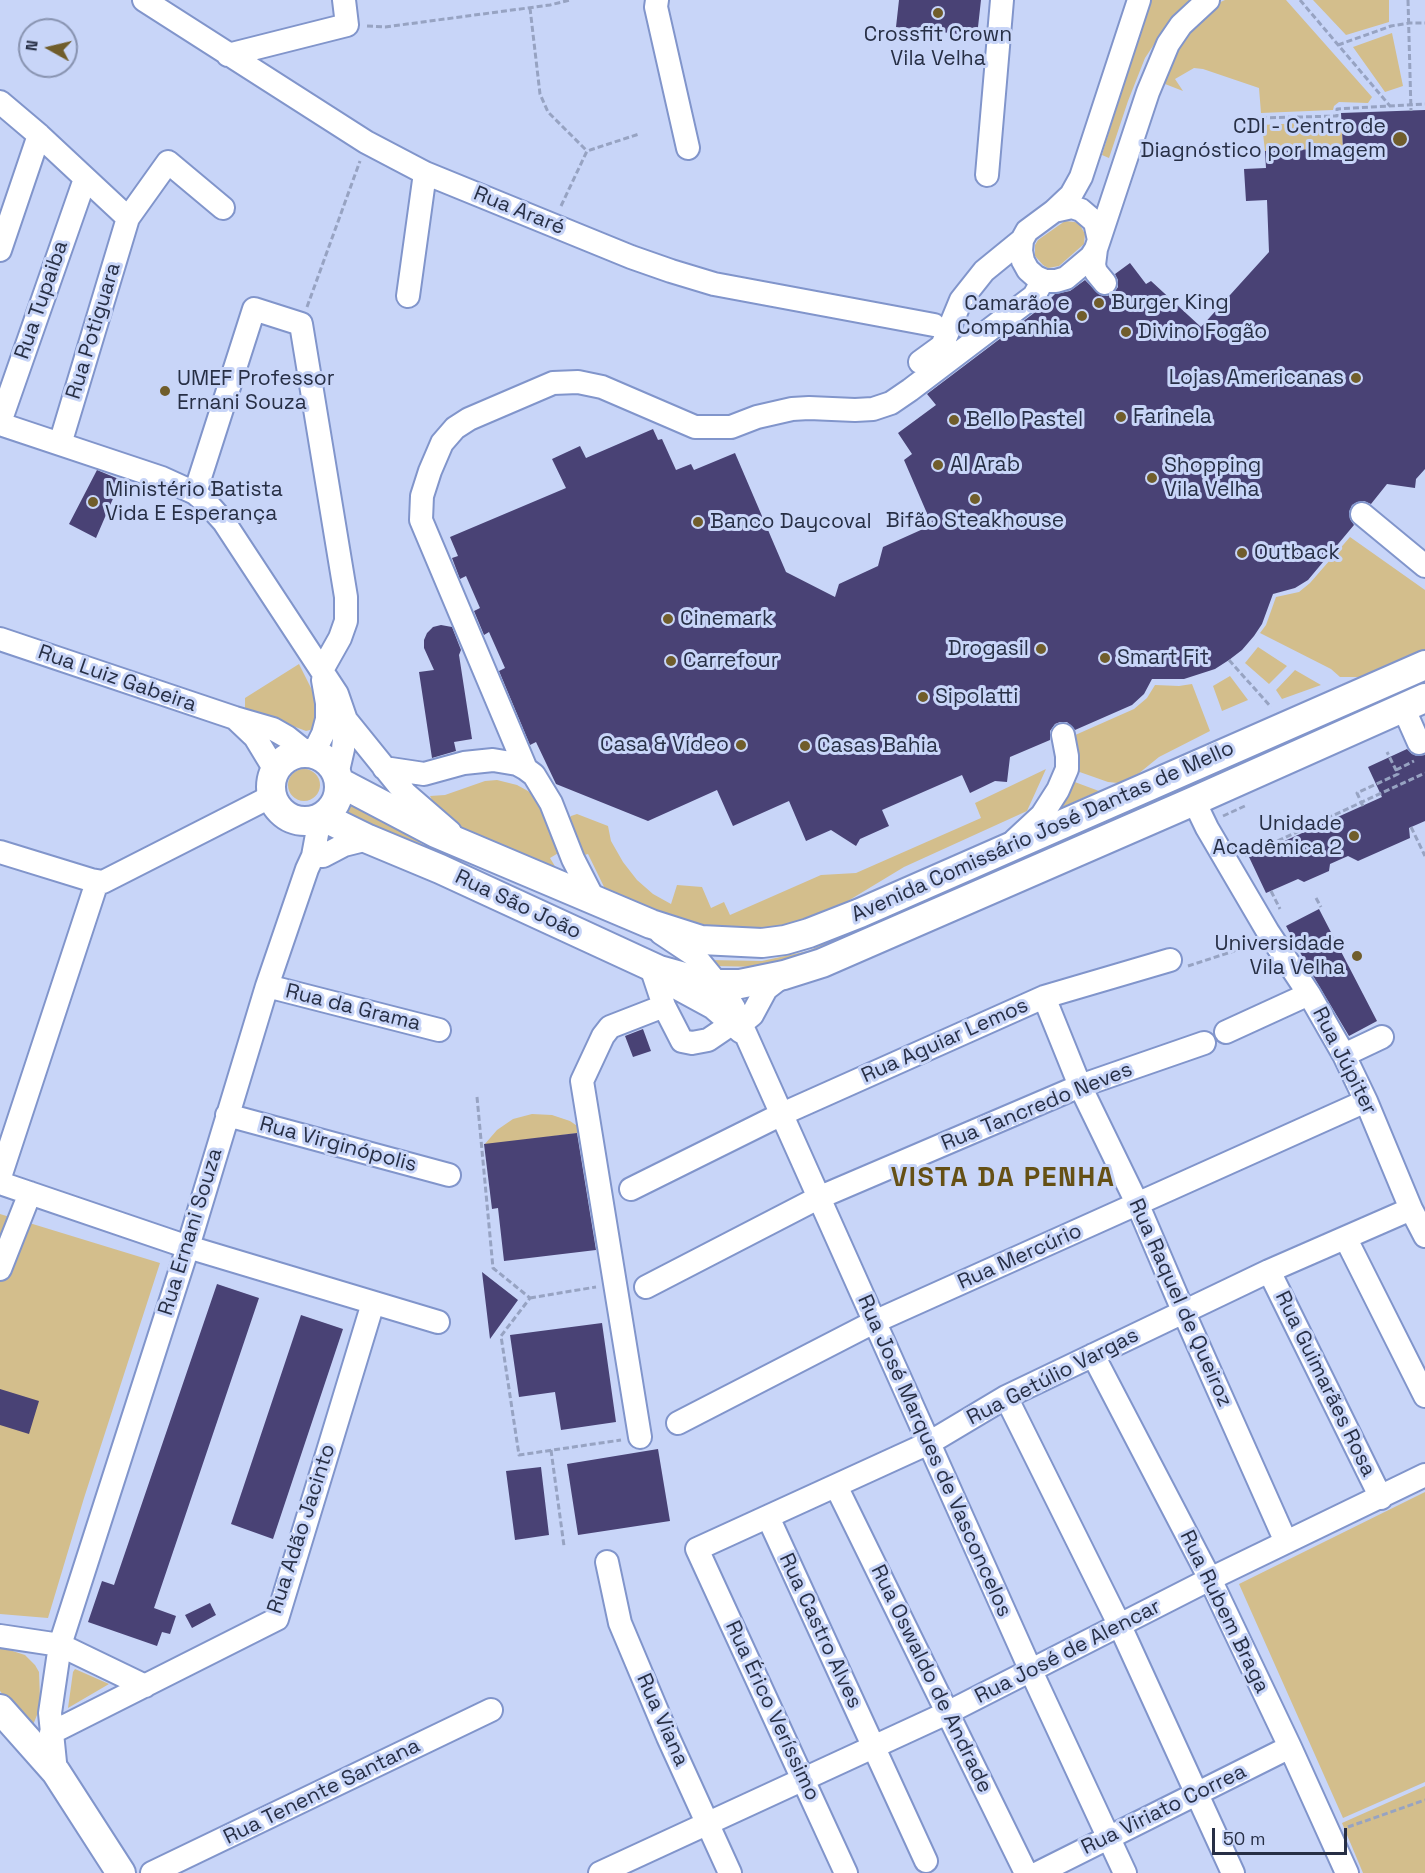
<!DOCTYPE html>
<meta charset="utf-8">
<style>
body{margin:0}
#map{position:relative;width:1425px;height:1873px;overflow:hidden;background:#c8d5f8;font-family:"Space Grotesk",sans-serif}
canvas{display:block}
.north{position:absolute;left:18px;top:18px;width:60px;height:60px;box-sizing:border-box;background:#c8d5f8;border:2px solid #8893b0;border-radius:50%;rotate:278deg;font-size:16px;font-weight:700;line-height:24px;text-align:center;color:#272f45}
.north::after{content:'';display:block;margin:auto;width:21px;height:27px;background:#705d2b;clip-path:polygon(50% 0,100% 100%,50% 72%,0 100%)}
.scale{position:absolute;left:1212px;top:1828px;width:135px;height:27px;box-sizing:border-box;border:3px solid #272f45;border-top:0;padding-left:8px;font-size:18px;line-height:21px;white-space:nowrap;color:#272f45;-webkit-text-stroke:4px #c8d5f8;paint-order:stroke}
</style>
<div id="map">
<canvas width="1425" height="1873"></canvas>
<div class="north">N</div>
<div class="scale">50 m</div>
</div>
<script>
const ctx = document.querySelector('canvas').getContext('2d');
ctx.lineJoin = 'round';
function paint(path, color) {
  ctx.fillStyle = color;
  ctx.fill(path, 'evenodd');
}
function shape(rows) {
  const path = new Path2D();
  for (const r of rows) {
    if (r.length === 3) {
      path.moveTo(r[0] + r[2], r[1]);
      path.arc(r[0], r[1], r[2], 0, 2 * Math.PI);
      continue;
    }
    path.moveTo(r[0], r[1]);
    for (let i = 2; i < r.length; i += 2) path.lineTo(r[i], r[i + 1]);
  }
  return path;
}
function strokePath(path, color, width, dash) {
  ctx.strokeStyle = color;
  ctx.lineWidth = width;
  ctx.lineCap = dash ? 'butt' : 'round';
  ctx.setLineDash(dash || []);
  ctx.stroke(path);
}
function write(font, color, halo, rows, align = 'center') {
  ctx.font = font + ' "Space Grotesk",sans-serif';
  ctx.lineWidth = 6;
  ctx.setLineDash([]);
  ctx.textBaseline = 'middle';
  ctx.strokeStyle = halo;
  ctx.fillStyle = color;
  for (const [text, x, y, turn = 0] of rows) {
    ctx.save();
    ctx.translate(x, y);
    ctx.rotate((+turn || 0) * Math.PI / 180);
    ctx.textAlign = isNaN(turn) ? turn : align;
    if (halo) ctx.strokeText(text, 0, 0);
    ctx.fillText(text, 0, 0);
    ctx.restore();
  }
}
paint(shape([
 [1150,0,1196,0,1159,37,1145,58,1128,101,1109,158,1102,155],
 [1225,0,1286,0,1372,97,1368,103,1339,102,1334,106,1333,110,1261,113,1259,88,1203,69,1194,68,1175,79,1183,91,1165,84,1174,59,1186,35,1218,3],
 [1313,0,1389,0,1389,22,1346,35],
 [1392,33,1403,86,1385,92,1353,47],
 [1341,121,1343,148,1265,151,1262,125],
 [1065,221,1075,222,1080,225,1085,234,1084,244,1059,266,1048,268,1043,265,1035,256,1035,245,1038,240],
 [1350,537,1425,590,1425,649,1361,677,1340,677,1331,669,1260,633,1266,625,1276,597,1299,592,1310,583],
 [1258,647,1287,666,1269,684,1245,663],
 [299,664,320,706,314,729,306,731,264,715,245,710,245,698],
 [1295,670,1321,685,1282,699,1276,690],
 [1230,676,1248,700,1222,711,1213,686],
 [1192,684,1210,731,1159,757,1138,774,1118,783,1108,782,1074,770,1073,736,1134,709,1147,698,1155,685,1179,686],
 [304,785,16],
 [1046,769,1027,811,904,867,828,913,776,931,705,931,607,893,588,854,581,856,568,820,571,816,577,814,608,826,611,841,623,862,637,880,653,894,671,904,677,885,702,887,711,908,724,902,730,915,821,875,856,873,981,818,975,803],
 [497,780,517,785,528,791,539,800,560,852,550,858,556,868,547,868,461,829,436,808,430,796,445,795,485,781],
 [1072,781,1099,791,1058,809],
 [1195,783,1180,797,986,875,838,946,763,967,716,966,707,960,762,961,808,951,982,871],
 [351,799,446,859,342,822],
 [532,1114,552,1115,570,1121,586,1132,484,1145,497,1130,513,1119],
 [0,1214,160,1263,84,1498,48,1618,0,1614],
 [1425,1492,1425,1782,1343,1818,1239,1584],
 [0,1647,25,1655,35,1665,39,1672,40,1699,39,1710,31,1730,0,1691],
 [75,1669,109,1684,68,1708,73,1672],
 [1425,1786,1425,1873,1363,1873,1342,1823]
]), '#d3be8c');
paint(shape([
 [899,0,981,0,977,36,896,27],
 [1425,110,1425,469,1416,479,1415,488,1387,484,1371,504,1364,501,1357,502,1352,505,1349,512,1350,519,1354,525,1308,580,1295,588,1273,594,1262,624,1254,636,1242,650,1229,660,1215,669,1184,679,1152,679,1144,694,1132,705,1075,730,1067,722,1060,722,1055,724,1050,731,1050,740,1010,757,1007,782,995,781,970,793,962,775,882,810,889,826,860,839,856,846,831,830,806,841,789,801,733,826,717,790,648,821,556,784,536,742,530,745,499,671,505,668,489,632,484,635,474,611,480,608,466,576,460,579,452,558,458,556,450,537,566,488,552,459,580,446,586,458,653,429,658,440,662,439,676,470,691,464,694,470,735,453,786,572,835,597,839,584,878,566,883,547,932,525,904,460,912,454,898,433,936,405,927,394,1042,307,1055,294,1070,291,1085,280,1100,295,1107,296,1113,294,1118,287,1118,280,1115,274,1130,263,1146,284,1151,281,1201,327,1269,252,1267,200,1246,201,1244,169,1266,168,1265,151,1343,148,1341,113],
 [97,470,121,480,96,538,69,524],
 [441,625,452,627,461,650,459,655,472,739,454,742,456,751,432,758,419,672,434,670,424,648,424,640,427,633,433,627],
 [1407,749,1412,754,1417,756,1425,755,1425,821,1409,828,1410,838,1358,861,1348,856,1330,864,1329,871,1304,882,1298,879,1266,893,1249,857,1382,797,1368,767],
 [1319,909,1377,1021,1349,1036,1309,969,1286,926],
 [643,1029,651,1051,633,1057,625,1036],
 [577,1133,596,1250,504,1261,498,1208,492,1209,484,1144],
 [482,1272,518,1300,490,1339],
 [217,1284,259,1298,154,1608,176,1616,170,1634,162,1632,157,1646,88,1622,102,1581,114,1585],
 [301,1315,343,1329,273,1539,231,1524],
 [602,1323,616,1422,561,1430,555,1392,519,1397,510,1335],
 [0,1389,39,1401,29,1434,0,1425],
 [658,1449,670,1521,578,1535,567,1464],
 [541,1467,549,1535,515,1540,506,1471],
 [210,1603,216,1615,192,1628,185,1615]
]), '#494275');
const minor = shape([
 [144,0,366,142,425,173,631,257,671,271,714,284,934,325],
 [657,0,656,7,688,148],
 [228,55,347,25,344,0],
 [0,102,39,135,128,218],
 [987,175,1002,0],
 [1072,207,1081,210,1095,222,1099,240,1096,249,1091,257,1066,278,1056,281,1045,281,1036,277,1028,270,1023,261,1021,251,1022,240,1027,231,1054,211,1072,207],
 [1054,211,1071,195,1081,177,1139,0],
 [1099,240,1148,92,1168,44,1181,25,1208,0],
 [1096,249,1094,265,1096,272,1105,283],
 [0,250,39,135],
 [408,296,425,173],
 [920,362,942,346,961,300,984,271,1022,240],
 [0,422,85,179],
 [0,424,162,478,195,493,207,503,224,522,337,694,346,720,343,749,337,775],
 [60,444,128,218,168,162,223,208],
 [195,493,254,309,301,324,346,597,346,621,340,638,322,670],
 [1362,514,1425,566],
 [0,639,235,718,273,729,287,737,307,753],
 [1403,707,1419,743],
 [236,719,255,737,275,770],
 [346,720,405,793,450,832],
 [313,754,323,734,327,719,327,703,323,680],
 [384,768,424,774,464,763,493,760,517,764,526,769,534,775,551,803,573,859,593,898],
 [526,769,421,520,422,496,430,471,442,443,455,428,469,419,553,383,578,382,602,387,695,427,731,427,757,417,792,409,809,408,855,410,873,409,891,403,910,390,1034,296,1043,280],
 [1194,801,1207,828,1268,932,1309,994,1344,1055,1366,1101,1411,1209,1425,1236],
 [1015,840,1042,815,1058,790,1067,769,1067,756,1063,735],
 [0,852,91,880,103,882,272,796],
 [313,856,323,856,344,845,368,839],
 [661,933,694,955,725,993,734,1008,1031,1671,1125,1873],
 [651,967,664,1006,682,1041,692,1043,708,1040,733,1023],
 [662,974,677,988,712,1007,741,1032],
 [267,986,439,1030],
 [1044,997,1080,1086,1137,1203,1184,1313,1286,1542],
 [741,1024,752,1015,766,989,784,975],
 [1226,1032,1309,994],
 [1344,1055,1382,1037],
 [227,1115,449,1175],
 [0,1177,97,882],
 [0,1183,188,1247,438,1322],
 [631,1189,782,1114,1044,997,1170,960],
 [1346,1239,1425,1396],
 [0,1269,30,1193],
 [1269,1271,1381,1498],
 [646,1287,818,1198,1080,1086,1204,1043],
 [1093,1355,1210,1579,1290,1747,1347,1873],
 [1006,1397,1120,1626,1233,1873],
 [678,1423,874,1322,1366,1101],
 [640,1437,582,1081,603,1036,610,1027,664,1006],
 [836,1486,1026,1873],
 [768,1517,926,1861],
 [607,1562,620,1623,668,1737,730,1873],
 [0,1636,60,1645,145,1686],
 [51,1733,277,1619,373,1303],
 [56,1772,50,1713,60,1645,188,1247,267,986,307,869,313,856,320,818],
 [152,1873,491,1710],
 [600,1873,947,1713,1210,1579,1425,1475],
 [846,1873,697,1549,929,1443,1006,1397,1269,1271,1411,1209],
 [1038,1873,1290,1747]
]);
const major = shape([
 [305,787,34],
 [339,782,436,833,651,924,701,940,762,943,785,940,809,933,860,913,1425,665],
 [323,817,368,839,440,869,659,970,695,980,717,984,740,984,784,975,822,963,1194,801,1425,698],
 [0,1709,56,1772,121,1873]
]);
strokePath(minor, '#8195cb', 26);
strokePath(major, '#8195cb', 32);
strokePath(shape([
 [1300,0,1390,106],
 [1408,0,1411,111],
 [530,8,540,94,548,112,587,151],
 [367,26,385,27,550,5,570,0],
 [1338,45,1391,26,1409,23,1425,23],
 [1261,118,1337,116,1337,109,1425,104],
 [561,206,587,151,639,134],
 [307,307,360,161],
 [1229,660,1271,707],
 [1396,770,1414,761],
 [1363,806,1357,793,1398,774,1387,752],
 [1223,816,1247,805],
 [1411,827,1425,856],
 [1245,856,1425,773],
 [1271,891,1280,909],
 [1316,898,1321,907],
 [1188,966,1234,951,1251,941],
 [477,1097,493,1268,530,1298,501,1336,519,1455,621,1440],
 [530,1298,596,1287],
 [551,1450,564,1546],
 [1348,1827,1425,1800]
]), '#97a3c2', 3, [6, 3]);
strokePath(minor, '#fff', 22);
strokePath(major, '#fff', 28);
for (const [x, y, r, color] of [
 [938,13,6,"#705d2b"],
 [1400,139,8,"#705d2b"],
 [1099,303,6,"#705d2b"],
 [1082,316,6,"#705d2b"],
 [1126,332,6,"#705d2b"],
 [1356,378,6,"#705d2b"],
 [165,391,6,"#705d2b"],
 [1121,417,6,"#705d2b"],
 [954,420,6,"#705d2b"],
 [938,465,6,"#705d2b"],
 [1152,478,6,"#705d2b"],
 [975,499,6,"#705d2b"],
 [93,502,6,"#705d2b"],
 [698,522,6,"#705d2b"],
 [1242,553,6,"#705d2b"],
 [668,619,6,"#705d2b"],
 [1041,649,6,"#705d2b"],
 [1105,658,6,"#705d2b"],
 [671,661,6,"#705d2b"],
 [923,697,6,"#705d2b"],
 [741,745,6,"#705d2b"],
 [805,746,6,"#705d2b"],
 [1354,836,6,"#705d2b"],
 [1357,956,6,"#705d2b"]
]) {
  const dot = new Path2D();
  dot.arc(x, y, r, 0, 2 * Math.PI);
  ctx.fillStyle = color;
  ctx.fill(dot);
  strokePath(dot, '#c8d5f8', 2);
}
write('21px', '#272f45', '#c8d5f8', [
 ["Crossfit Crown",938,35,"center"],
 ["Vila Velha",938,59,"center"],
 ["CDI - Centro de",1386,127,"right"],
 ["Diagnóstico por Imagem",1386,151,"right"],
 ["Burger King",1111,303],
 ["Camarão e",1070,304,"right"],
 ["Companhia",1070,328,"right"],
 ["Divino Fogão",1138,332],
 ["Lojas Americanas",1344,378,"right"],
 ["UMEF Professor",177,379],
 ["Ernani Souza",177,403],
 ["Farinela",1133,417],
 ["Bello Pastel",966,420],
 ["Al Arab",950,465],
 ["Shopping",1164,466],
 ["Vila Velha",1164,490],
 ["Ministério Batista",105,490],
 ["Vida E Esperança",105,514],
 ["Bifão Steakhouse",975,521,"center"],
 ["Banco Daycoval",710,522],
 ["Outback",1254,553],
 ["Cinemark",680,619],
 ["Drogasil",1029,649,"right"],
 ["Smart Fit",1117,658],
 ["Carrefour",683,661],
 ["Sipolatti",935,697],
 ["Casa & Vídeo",729,745,"right"],
 ["Casas Bahia",817,746],
 ["Unidade",1342,824,"right"],
 ["Acadêmica 2",1342,848,"right"],
 ["Universidade",1345,944,"right"],
 ["Vila Velha",1345,968,"right"]
], 'left');
write('21px', '#272f45', '#c8d5f8', [
 ["Rua Araré",519,211,22],
 ["Rua Tupaiba",42,300,-71],
 ["Rua Potiguara",94,331,-73],
 ["Rua Luiz Gabeira",117,679,19],
 ["Avenida Comissário José Dantas de Mello",1043,832,-24],
 ["Rua São João",518,905,25],
 ["Rua da Grama",353,1008,14],
 ["Rua Aguiar Lemos",945,1041,-24],
 ["Rua Júpiter",1344,1061,63],
 ["Rua Tancredo Neves",1037,1107,-22],
 ["Rua Virginópolis",338,1145,15],
 ["Rua Ernani Souza",191,1232,-73],
 ["Rua Mercúrio",1020,1257,-24],
 ["Rua Raquel de Queiroz",1180,1303,66],
 ["Rua Getúlio Vargas",1053,1377,-27],
 ["Rua Guimarães Rosa",1325,1384,64],
 ["Rua José Marques de Vasconcelos",934,1456,66],
 ["Rua Adão Jacinto",302,1529,-72],
 ["Rua Rubem Braga",1224,1612,64],
 ["Rua Castro Alves",820,1631,65],
 ["Rua José de Alencar",1068,1652,-27],
 ["Rua Oswaldo de Andrade",931,1679,64],
 ["Rua Érico Veríssimo",772,1711,65],
 ["Rua Viana",662,1720,66],
 ["Rua Tenente Santana",322,1792,-26],
 ["Rua Viriato Correa",1164,1810,-26]
]);
ctx.letterSpacing = '1.5px';
write('bold 27px', '#655015', '#c8d5f8', [
 ["VISTA DA PENHA",1003,1179]
]);
ctx.letterSpacing = '0px';
</script>
